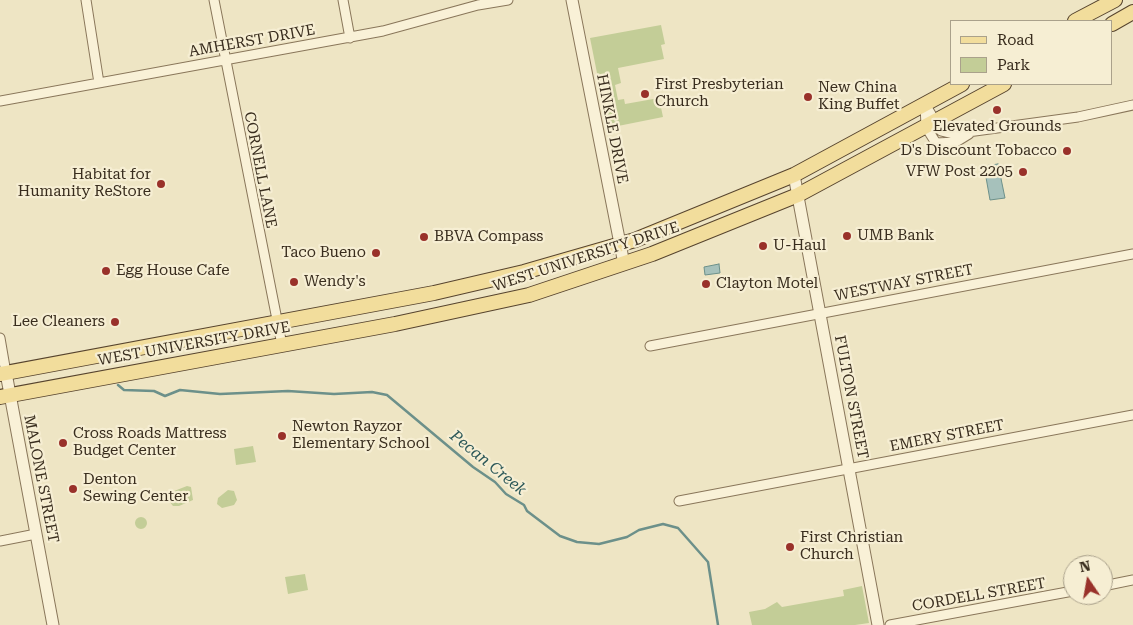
<!DOCTYPE html>
<style>
body{margin:0}
#map{position:relative;width:1133px;height:625px;overflow:hidden;background:#eee5c4;font-family:"Roboto Serif",serif}
canvas{display:block}
.legend{position:absolute;left:950px;top:20px;width:162px;height:65px;box-sizing:border-box;background:#f6eed3;border:1px solid #aaa18b;margin:0;padding:6px 9px;list-style:none;font-size:15px;color:#392d1e}
.legend li{display:flex;align-items:center;gap:10px;height:25px}
.legend b{width:25px;border:1px solid #aaa18b}
.north{position:absolute;left:1063px;top:555px;width:50px;height:50px;box-sizing:border-box;background:#f6eed3;border:1px solid #aaa18b;border-radius:50%;rotate:348deg;font-size:14px;font-weight:700;line-height:20px;text-align:center;color:#392d1e}
.north::after{content:'';display:block;margin:auto;width:18px;height:22px;background:#99312a;clip-path:polygon(50% 0,100% 100%,50% 72%,0 100%)}
</style>
<div id="map">
<canvas width="1133" height="625"></canvas>
<ul class="legend">
<li><b style="height:6px;background:#f2dd9c"></b>Road</li>
<li><b style="height:14px;background:#c3cd97"></b>Park</li>
</ul>
<div class="north">N</div>
</div>
<script>
const ctx = document.querySelector('canvas').getContext('2d');
ctx.lineJoin = 'round';
function paint(path, color) {
  ctx.fillStyle = color;
  ctx.fill(path, 'evenodd');
}
function shape(rows) {
  const path = new Path2D();
  for (const r of rows) {
    if (r.length === 3) {
      path.moveTo(r[0] + r[2], r[1]);
      path.arc(r[0], r[1], r[2], 0, 2 * Math.PI);
      continue;
    }
    path.moveTo(r[0], r[1]);
    for (let i = 2; i < r.length; i += 2) path.lineTo(r[i], r[i + 1]);
  }
  return path;
}
function strokePath(path, color, width, dash) {
  ctx.strokeStyle = color;
  ctx.lineWidth = width;
  ctx.lineCap = dash ? 'butt' : 'round';
  ctx.setLineDash(dash || []);
  ctx.stroke(path);
}
function write(font, color, halo, rows, align = 'center') {
  ctx.font = font + ' "Roboto Serif",serif';
  ctx.lineWidth = 4.5;
  ctx.setLineDash([]);
  ctx.textBaseline = 'middle';
  ctx.strokeStyle = halo;
  ctx.fillStyle = color;
  for (const [text, x, y, turn = 0] of rows) {
    ctx.save();
    ctx.translate(x, y);
    ctx.rotate((+turn || 0) * Math.PI / 180);
    ctx.textAlign = isNaN(turn) ? turn : align;
    if (halo) ctx.strokeText(text, 0, 0);
    ctx.fillText(text, 0, 0);
    ctx.restore();
  }
}
paint(shape([
 [661,25,665,44,661,45,664,59,618,68,621,83,615,85,618,100,624,99,625,104,659,98,663,117,608,128,590,38],
 [253,446,256,462,236,465,234,449],
 [187,486,191,487,193,500,179,506,173,506,169,501,169,493],
 [228,490,234,491,237,500,234,505,222,508,217,504,218,498],
 [141,523,6],
 [305,574,308,590,288,594,285,577],
 [862,586,869,623,855,625,752,625,749,612,765,609,777,602,782,607,844,596,843,590]
]), '#c3cd97');
const water = shape([
 [998,164,1005,198,990,200,984,166,998,164],
 [719,264,720,273,705,275,704,267,719,264]
]);
paint(water, '#a6c1bb');
strokePath(water, '#6c908a', 1);
strokePath(shape([
 [118,385,124,390,154,391,165,396,180,390,220,394,288,391,334,394,372,392,387,395,473,467,495,482,506,494,524,505,527,511,560,536,577,542,599,544,627,537,639,530,663,524,678,528,708,562,718,625]
]), '#6c908a', 2.5);
const minor = shape([
 [86,0,99,83],
 [214,0,282,345],
 [343,0,350,38],
 [0,101,383,31,478,5,508,0],
 [925,104,941,131,953,134,1078,117,1133,105],
 [925,104,926,127,936,143,956,142,969,134],
 [0,338,6,373],
 [650,346,1133,254],
 [679,501,1133,415],
 [0,541,36,534],
 [1103,586,1133,580],
 [890,625,1073,591]
]);
const tertiary = shape([
 [572,0,624,264],
 [794,175,878,625],
 [6,373,53,625]
]);
const primary = shape([
 [1075,21,1115,0],
 [1112,24,1133,12],
 [0,374,434,293,524,272,635,240,794,175,962,84],
 [0,397,395,324,529,295,652,254,798,195,1004,84]
]);
strokePath(minor, '#89765a', 11);
strokePath(tertiary, '#89765a', 13);
strokePath(primary, '#57442e', 16);
strokePath(minor, '#f9f1d7', 9);
strokePath(tertiary, '#f9f1d7', 11);
strokePath(primary, '#f2dd9c', 14);
for (const [x, y, r, color] of [
 [645,94,5,"#99312a"],
 [808,97,5,"#99312a"],
 [997,110,5,"#99312a"],
 [1067,151,5,"#99312a"],
 [1023,172,5,"#99312a"],
 [161,184,5,"#99312a"],
 [847,236,5,"#99312a"],
 [424,237,5,"#99312a"],
 [763,246,5,"#99312a"],
 [376,253,5,"#99312a"],
 [106,271,5,"#99312a"],
 [294,282,5,"#99312a"],
 [706,284,5,"#99312a"],
 [115,322,5,"#99312a"],
 [282,436,5,"#99312a"],
 [63,443,5,"#99312a"],
 [73,489,5,"#99312a"],
 [790,547,5,"#99312a"]
]) {
  const dot = new Path2D();
  dot.arc(x, y, r, 0, 2 * Math.PI);
  ctx.fillStyle = color;
  ctx.fill(dot);
  strokePath(dot, '#f6eed3', 2);
}
write('15px', '#392d1e', '#f6eed3', [
 ["AMHERST DRIVE",252,41,-10],
 ["HINKLE DRIVE",612,129,79],
 ["CORNELL LANE",260,170,79],
 ["WEST UNIVERSITY DRIVE",586,257,-18],
 ["WESTWAY STREET",904,283,-11],
 ["WEST UNIVERSITY DRIVE",194,344,-10],
 ["FULTON STREET",851,397,79],
 ["EMERY STREET",947,436,-11],
 ["MALONE STREET",41,479,79],
 ["CORDELL STREET",979,595,-10]
]);
write('15px', '#392d1e', '#f6eed3', [
 ["First Presbyterian",655,85],
 ["Church",655,102],
 ["New China",818,88],
 ["King Buffet",818,105],
 ["Elevated Grounds",997,127,"center"],
 ["D's Discount Tobacco",1057,151,"right"],
 ["VFW Post 2205",1013,172,"right"],
 ["Habitat for",151,175,"right"],
 ["Humanity ReStore",151,192,"right"],
 ["UMB Bank",857,236],
 ["BBVA Compass",434,237],
 ["U-Haul",773,246],
 ["Taco Bueno",366,253,"right"],
 ["Egg House Cafe",116,271],
 ["Wendy's",304,282],
 ["Clayton Motel",716,284],
 ["Lee Cleaners",105,322,"right"],
 ["Newton Rayzor",292,427],
 ["Elementary School",292,444],
 ["Cross Roads Mattress",73,434],
 ["Budget Center",73,451],
 ["Denton",83,480],
 ["Sewing Center",83,497],
 ["First Christian",800,538],
 ["Church",800,555]
], 'left');
write('italic 16px', '#2d5959', '#f6eed3', [
 ["Pecan Creek",488,463,39]
]);
</script>
